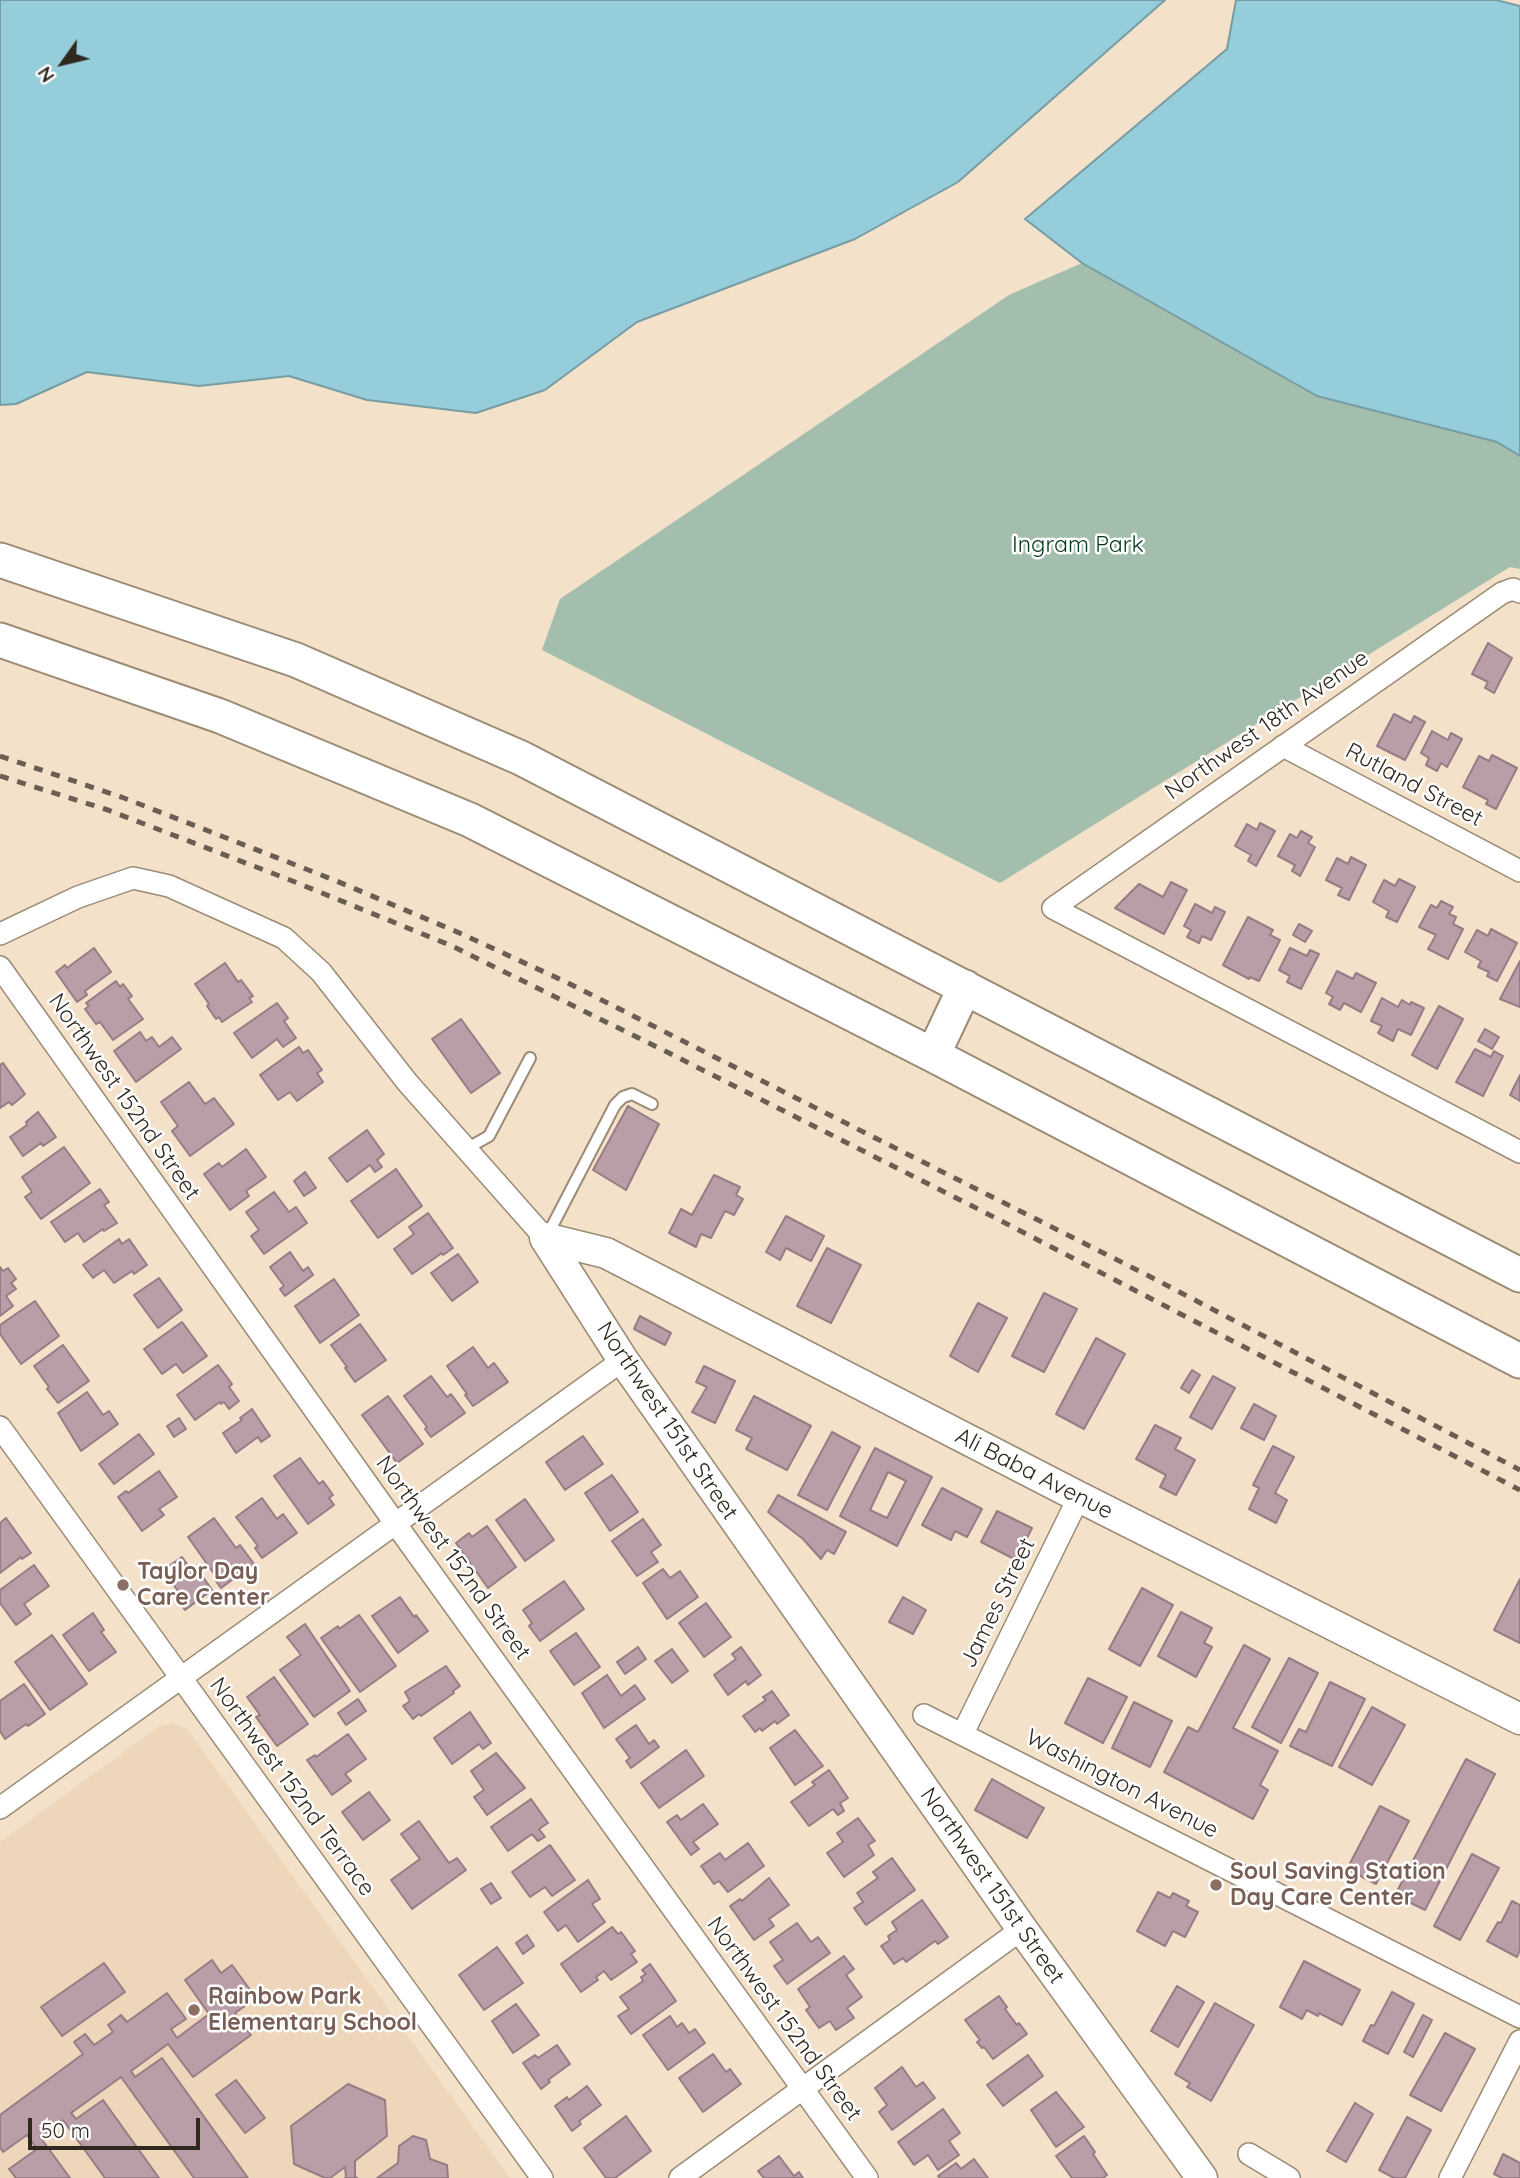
<!DOCTYPE html>
<style>
body{margin:0}
#map{position:relative;width:1520px;height:2178px;overflow:hidden;background:#f3e1ca;font-family:Quicksand,sans-serif}
canvas{display:block}
.north{position:absolute;left:28px;top:28px;width:70px;height:70px;-webkit-text-stroke:5px #fff;paint-order:stroke;rotate:236deg;font-size:19px;font-weight:700;line-height:28px;text-align:center;color:#2f281f}
.north::after{content:'';display:block;margin:auto;width:24px;height:32px;background:#2f281f;clip-path:polygon(50% 0,100% 100%,50% 72%,0 100%)}
.scale{position:absolute;left:28px;top:2118px;width:172px;height:32px;box-sizing:border-box;border:4px solid #2f281f;border-top:0;padding-left:9px;font-size:21px;line-height:24px;white-space:nowrap;color:#2f281f;-webkit-text-stroke:5px #fff;paint-order:stroke}
</style>
<div id="map">
<canvas width="1520" height="2178"></canvas>
<div class="north">N</div>
<div class="scale">50 m</div>
</div>
<script>
const ctx = document.querySelector('canvas').getContext('2d');
ctx.lineJoin = 'round';
function paint(path, color) {
  ctx.fillStyle = color;
  ctx.fill(path, 'evenodd');
}
function shape(rows) {
  const path = new Path2D();
  for (const r of rows) {
    path.moveTo(r[0], r[1]);
    for (let i = 2; i < r.length; i += 2) path.lineTo(r[i], r[i + 1]);
  }
  return path;
}
function strokePath(path, color, width, dash) {
  ctx.strokeStyle = color;
  ctx.lineWidth = width;
  ctx.lineCap = dash ? 'butt' : 'round';
  ctx.setLineDash(dash || []);
  ctx.stroke(path);
}
function write(font, color, halo, rows, align = 'center') {
  ctx.font = font + ' Quicksand,sans-serif';
  ctx.lineWidth = 5;
  ctx.setLineDash([]);
  ctx.textBaseline = 'middle';
  ctx.strokeStyle = halo;
  ctx.fillStyle = color;
  for (const [text, x, y, turn = 0] of rows) {
    ctx.save();
    ctx.translate(x, y);
    ctx.rotate((+turn || 0) * Math.PI / 180);
    ctx.textAlign = isNaN(turn) ? turn : align;
    if (halo) ctx.strokeText(text, 0, 0);
    ctx.fillText(text, 0, 0);
    ctx.restore();
  }
}
paint(shape([
 [171,1723,187,1729,510,2178,0,2178,0,1842,158,1727]
]), '#edd6b9');
paint(shape([
 [1082,263,1317,396,1497,442,1520,456,1520,569,1510,567,1000,883,542,650,560,599,1009,295]
]), '#a3beac');
const water = shape([
 [0,0,1165,0,958,182,855,239,637,322,545,390,476,413,367,400,289,376,199,386,87,372,16,404,0,405,0,0],
 [1236,0,1496,0,1520,6,1520,456,1497,442,1317,396,1082,263,1025,219,1227,49,1236,0]
]);
paint(water, '#96cdda');
strokePath(water, '#779ca2', 2);
const building = shape([
 [1488,643,1512,658,1494,693,1485,688,1488,682,1472,674,1488,643],
 [1394,714,1411,723,1414,716,1425,722,1405,760,1377,746,1394,714],
 [1432,731,1448,740,1451,733,1462,739,1447,767,1441,763,1437,771,1426,765,1429,758,1421,753,1432,731],
 [1492,755,1517,768,1496,809,1486,804,1488,800,1463,787,1479,756,1489,761,1492,755],
 [1260,823,1275,831,1256,866,1248,861,1251,855,1235,846,1247,824,1257,830,1260,823],
 [1301,831,1312,837,1308,843,1315,847,1300,876,1292,871,1295,865,1278,856,1290,834,1297,838,1301,831],
 [1351,857,1366,865,1349,900,1338,895,1342,888,1326,880,1337,858,1348,864,1351,857],
 [1399,879,1415,887,1397,922,1386,917,1389,911,1373,902,1384,880,1395,886,1399,879],
 [1171,882,1187,890,1164,934,1115,908,1139,884,1163,897,1171,882],
 [1441,901,1453,907,1449,914,1456,917,1453,924,1463,929,1448,959,1428,949,1436,935,1419,927,1431,905,1437,908,1441,901],
 [1195,904,1212,913,1215,907,1225,912,1211,940,1202,936,1199,943,1187,937,1191,930,1184,926,1195,904],
 [1248,917,1273,930,1270,935,1280,940,1259,981,1250,977,1249,979,1223,965,1248,917],
 [1299,924,1312,931,1305,942,1293,935,1299,924],
 [1491,929,1517,943,1497,981,1487,976,1489,972,1478,967,1481,961,1465,952,1477,930,1488,936,1491,929],
 [94,948,111,972,85,991,87,995,77,1002,56,972,65,965,67,968,94,948],
 [1290,948,1307,956,1310,950,1319,954,1301,989,1287,982,1290,976,1279,970,1290,948],
 [1520,961,1520,1007,1500,999,1520,961],
 [225,963,238,982,241,980,253,996,249,998,252,1002,222,1022,219,1017,216,1019,207,1006,209,1004,195,984,225,963],
 [1337,971,1353,979,1356,973,1376,983,1361,1012,1344,1003,1340,1010,1329,1004,1333,997,1326,993,1337,971],
 [116,981,120,987,123,984,132,996,128,999,143,1019,113,1040,100,1022,96,1024,85,1009,89,1006,86,1003,116,981],
 [1382,998,1398,1007,1402,1000,1410,1005,1411,1002,1424,1008,1411,1035,1398,1029,1393,1041,1378,1033,1382,1026,1371,1021,1382,998],
 [277,1003,288,1018,284,1021,296,1038,283,1047,277,1039,252,1058,234,1033,277,1003],
 [1439,1006,1463,1019,1437,1069,1412,1055,1439,1006],
 [461,1019,500,1073,471,1093,432,1039,461,1019],
 [1485,1029,1499,1037,1492,1049,1478,1041,1485,1029],
 [140,1032,146,1041,152,1037,159,1047,172,1037,181,1049,136,1082,114,1051,140,1032],
 [299,1047,303,1053,308,1050,322,1070,317,1073,323,1082,297,1101,290,1092,278,1100,260,1075,299,1047],
 [1475,1049,1491,1057,1494,1051,1503,1056,1483,1096,1456,1082,1475,1049],
 [3,1063,25,1094,12,1105,9,1102,0,1108,0,1065,3,1063],
 [1520,1075,1520,1101,1510,1095,1520,1075],
 [189,1082,205,1104,214,1098,234,1124,190,1156,172,1131,178,1126,161,1102,189,1082],
 [628,1106,659,1124,626,1190,593,1170,628,1106],
 [38,1112,56,1137,43,1146,41,1143,23,1156,10,1137,27,1125,26,1122,38,1112],
 [367,1130,384,1154,377,1160,382,1167,375,1172,370,1165,347,1182,329,1158,367,1130],
 [64,1147,90,1183,41,1219,25,1197,32,1192,22,1177,64,1147],
 [246,1149,266,1177,246,1191,249,1196,230,1210,204,1174,219,1163,222,1167,246,1149],
 [396,1169,422,1206,378,1238,351,1201,396,1169],
 [305,1172,316,1188,304,1196,294,1181,305,1172],
 [714,1175,740,1187,736,1195,743,1199,734,1215,725,1211,711,1238,701,1234,696,1247,669,1233,681,1209,692,1215,714,1175],
 [100,1189,109,1202,104,1205,117,1223,104,1231,103,1229,84,1242,78,1233,65,1242,51,1222,100,1189],
 [274,1192,289,1212,296,1207,307,1223,264,1254,251,1236,259,1230,246,1212,274,1192],
 [428,1213,453,1248,443,1255,442,1253,412,1274,394,1249,414,1234,409,1227,428,1213],
 [786,1216,824,1236,811,1261,786,1248,780,1260,766,1252,786,1216],
 [119,1239,122,1244,129,1239,147,1265,134,1274,132,1271,114,1283,104,1270,93,1278,83,1265,119,1239],
 [827,1248,861,1265,831,1323,797,1306,827,1248],
 [290,1252,303,1271,308,1267,313,1275,285,1296,280,1289,284,1286,270,1267,290,1252],
 [458,1254,478,1282,452,1301,431,1273,458,1254],
 [0,1267,3,1271,8,1268,16,1279,11,1283,16,1289,6,1296,13,1306,0,1316,0,1267],
 [159,1278,182,1310,158,1328,134,1295,159,1278],
 [334,1279,359,1315,320,1343,295,1306,334,1279],
 [1044,1293,1077,1309,1044,1372,1012,1356,1044,1293],
 [35,1301,59,1336,21,1364,0,1334,0,1325,35,1301],
 [978,1303,1007,1318,978,1372,950,1356,978,1303],
 [640,1316,671,1333,665,1345,634,1329,640,1316],
 [182,1322,207,1356,183,1373,176,1364,162,1374,144,1349,182,1322],
 [360,1324,386,1360,355,1382,345,1368,347,1367,331,1345,360,1324],
 [1096,1338,1125,1354,1084,1429,1056,1414,1096,1338],
 [63,1345,89,1381,58,1403,47,1389,49,1387,34,1366,63,1345],
 [473,1347,488,1368,494,1363,508,1382,473,1406,465,1395,467,1394,447,1366,473,1347],
 [218,1365,232,1384,229,1387,239,1401,229,1409,224,1402,221,1404,220,1402,195,1420,177,1395,218,1365],
 [704,1366,735,1381,715,1423,692,1412,707,1387,696,1382,704,1366],
 [1192,1370,1200,1375,1189,1393,1181,1388,1192,1370],
 [431,1376,447,1397,451,1394,465,1413,431,1437,425,1429,427,1427,404,1396,431,1376],
 [1213,1376,1235,1388,1212,1429,1190,1417,1213,1376],
 [87,1392,103,1415,109,1411,118,1424,81,1451,58,1413,87,1392],
 [388,1396,423,1444,397,1463,362,1415,388,1396],
 [754,1396,811,1426,787,1470,746,1449,752,1438,736,1430,754,1396],
 [1254,1404,1276,1416,1264,1440,1241,1428,1254,1404],
 [252,1409,270,1436,261,1442,258,1437,236,1453,223,1433,242,1420,240,1418,252,1409],
 [179,1418,186,1429,174,1437,167,1426,179,1418],
 [1155,1425,1181,1438,1175,1449,1195,1460,1176,1495,1160,1487,1166,1475,1136,1459,1155,1425],
 [832,1432,860,1447,827,1510,798,1495,832,1432],
 [139,1434,154,1454,114,1484,99,1464,139,1434],
 [583,1436,603,1464,565,1490,546,1462,583,1436],
 [1273,1446,1294,1457,1275,1493,1287,1500,1276,1523,1249,1509,1259,1488,1253,1485,1273,1446],
 [875,1448,932,1477,897,1546,840,1516,875,1448],
 [888,1472,906,1481,887,1518,870,1510,888,1472],
 [300,1458,319,1484,323,1481,333,1495,329,1498,334,1505,308,1524,274,1476,300,1458],
 [159,1471,177,1497,159,1509,164,1515,142,1531,118,1497,126,1491,128,1493,159,1471],
 [612,1475,638,1512,610,1531,585,1493,612,1475],
 [942,1488,982,1509,967,1537,955,1531,951,1540,922,1525,942,1488],
 [778,1495,846,1532,834,1554,827,1550,821,1559,803,1539,768,1512,778,1495],
 [262,1498,277,1519,283,1514,297,1533,262,1558,255,1548,258,1546,236,1517,262,1498],
 [525,1499,554,1540,525,1561,496,1520,525,1499],
 [997,1511,1032,1528,1016,1560,981,1542,997,1511],
 [6,1518,31,1553,22,1559,21,1557,0,1573,0,1523,6,1518],
 [214,1518,236,1548,240,1545,254,1564,221,1588,215,1580,217,1578,188,1537,214,1518],
 [643,1519,661,1545,651,1552,658,1562,637,1576,612,1541,643,1519],
 [487,1526,516,1567,488,1588,456,1543,469,1533,472,1537,487,1526],
 [182,1557,196,1577,201,1574,212,1590,185,1610,176,1597,180,1594,163,1570,182,1557],
 [34,1565,49,1586,24,1604,31,1614,16,1625,0,1603,0,1590,34,1565],
 [663,1569,670,1578,680,1571,698,1597,667,1619,643,1583,663,1569],
 [1520,1579,1520,1643,1494,1630,1520,1579],
 [564,1581,584,1609,540,1641,529,1626,532,1623,523,1610,564,1581],
 [1142,1588,1173,1605,1140,1666,1109,1649,1142,1588],
 [400,1597,414,1617,416,1615,428,1631,398,1653,372,1616,400,1597],
 [903,1597,926,1610,913,1634,889,1622,903,1597],
 [706,1603,731,1637,704,1657,679,1623,706,1603],
 [1181,1612,1212,1628,1204,1643,1212,1647,1196,1677,1158,1656,1181,1612],
 [93,1613,104,1630,101,1632,116,1652,89,1671,63,1635,93,1613],
 [359,1615,396,1666,360,1692,321,1638,338,1626,339,1629,359,1615],
 [305,1624,350,1691,314,1717,280,1670,301,1655,287,1637,305,1624],
 [576,1633,600,1667,574,1685,550,1651,576,1633],
 [52,1635,87,1684,50,1710,15,1662,52,1635],
 [1244,1645,1270,1659,1233,1728,1278,1751,1260,1785,1268,1790,1253,1819,1164,1772,1188,1727,1198,1732,1244,1645],
 [638,1647,646,1659,625,1674,617,1662,638,1647],
 [741,1647,761,1675,748,1685,746,1681,728,1695,714,1675,736,1659,732,1654,741,1647],
 [672,1649,688,1671,672,1683,655,1661,672,1649],
 [1289,1658,1318,1673,1281,1743,1252,1727,1289,1658],
 [446,1666,460,1686,453,1691,454,1693,421,1716,419,1714,413,1719,403,1706,410,1701,405,1692,446,1666],
 [607,1675,621,1696,635,1685,645,1699,604,1728,582,1693,607,1675],
 [274,1677,308,1724,277,1746,256,1717,260,1715,247,1697,274,1677],
 [1088,1678,1127,1697,1103,1743,1065,1723,1088,1678],
 [1330,1682,1365,1699,1332,1766,1290,1746,1299,1729,1306,1732,1330,1682],
 [24,1684,45,1714,28,1726,26,1724,5,1739,0,1731,0,1701,24,1684],
 [772,1691,789,1715,777,1724,775,1721,762,1731,760,1728,755,1732,743,1716,766,1700,763,1697,772,1691],
 [358,1699,366,1711,346,1725,338,1713,358,1699],
 [1134,1702,1172,1721,1150,1767,1112,1748,1134,1702],
 [1372,1707,1405,1725,1372,1785,1339,1767,1372,1707],
 [470,1712,491,1743,483,1749,479,1744,452,1764,434,1738,470,1712],
 [636,1725,649,1744,654,1740,659,1747,631,1768,626,1761,630,1758,616,1739,636,1725],
 [795,1730,823,1766,795,1785,770,1748,795,1730],
 [348,1734,366,1759,345,1774,351,1781,332,1795,307,1760,315,1755,316,1757,348,1734],
 [686,1750,704,1776,659,1808,641,1783,686,1750],
 [496,1753,525,1788,487,1815,474,1797,484,1790,471,1771,496,1753],
 [1466,1759,1495,1774,1425,1910,1395,1895,1466,1759],
 [829,1770,848,1798,840,1803,844,1811,838,1815,833,1809,809,1826,791,1802,815,1785,812,1782,829,1770],
 [992,1779,1044,1808,1027,1838,975,1810,992,1779],
 [369,1792,390,1820,363,1840,342,1812,369,1792],
 [531,1799,548,1823,539,1829,545,1837,538,1841,532,1834,508,1851,491,1827,531,1799],
 [703,1804,718,1824,693,1842,699,1849,691,1855,667,1822,677,1815,681,1820,703,1804],
 [1380,1806,1409,1821,1376,1884,1347,1869,1380,1806],
 [858,1818,875,1841,868,1845,874,1855,844,1877,827,1853,843,1842,837,1833,858,1818],
 [419,1821,449,1863,457,1858,466,1870,412,1909,391,1880,420,1859,401,1834,419,1821],
 [748,1843,764,1866,728,1892,719,1881,714,1884,701,1866,720,1853,725,1860,748,1843],
 [550,1845,575,1880,552,1896,545,1887,530,1897,512,1872,550,1845],
 [1472,1854,1499,1868,1460,1940,1434,1926,1472,1854],
 [892,1858,915,1890,866,1925,854,1908,863,1902,857,1893,878,1878,873,1872,892,1858],
 [769,1878,789,1905,769,1919,774,1926,754,1940,730,1906,740,1899,742,1901,769,1878],
 [588,1880,600,1899,592,1904,605,1922,578,1942,566,1925,558,1931,544,1912,588,1880],
 [491,1883,501,1898,491,1904,481,1889,491,1883],
 [1158,1892,1170,1898,1173,1893,1189,1901,1186,1906,1198,1912,1185,1937,1173,1931,1165,1946,1137,1931,1158,1892],
 [922,1900,948,1937,938,1944,935,1941,906,1962,903,1958,894,1964,881,1946,890,1940,888,1936,897,1930,892,1922,922,1900],
 [1512,1901,1520,1905,1520,1950,1517,1957,1487,1941,1498,1922,1501,1923,1512,1901],
 [797,1923,811,1942,818,1937,830,1953,787,1984,774,1966,783,1960,770,1942,797,1923],
 [612,1927,618,1934,621,1932,635,1951,631,1954,637,1962,611,1980,604,1971,596,1977,598,1980,581,1992,561,1964,612,1927],
 [527,1935,534,1946,523,1954,516,1943,527,1935],
 [497,1947,523,1983,484,2010,459,1975,497,1947],
 [844,1956,854,1969,846,1975,862,1997,847,2008,854,2018,836,2030,830,2021,819,2028,806,2010,810,2007,798,1989,844,1956],
 [212,1960,221,1973,232,1965,256,1998,235,2013,251,2035,193,2077,168,2044,131,2071,135,2077,162,2058,248,2178,194,2178,121,2077,71,2113,76,2119,103,2100,159,2178,105,2178,63,2120,40,2137,70,2178,16,2178,9,2169,37,2149,27,2135,3,2152,0,2147,0,2115,83,2054,74,2042,85,2034,94,2045,113,2032,108,2025,121,2015,127,2022,167,1993,186,2019,171,2029,177,2038,209,2014,185,1980,212,1960],
 [1304,1961,1360,1990,1342,2025,1319,2013,1318,2016,1307,2010,1302,2019,1280,2007,1304,1961],
 [104,1963,125,1992,62,2036,41,2007,104,1963],
 [650,1964,676,2001,631,2034,618,2016,629,2009,620,1997,643,1981,641,1977,646,1974,642,1970,650,1964],
 [1177,1986,1204,2002,1178,2047,1151,2031,1177,1986],
 [1392,1992,1414,2004,1388,2054,1363,2041,1371,2025,1374,2026,1392,1992],
 [999,1996,1007,2007,1005,2009,1017,2025,1019,2023,1027,2034,993,2059,984,2047,982,2048,977,2042,980,2040,965,2020,999,1996],
 [1215,2003,1254,2025,1211,2101,1187,2087,1190,2083,1175,2074,1215,2003],
 [516,2004,539,2035,513,2053,492,2021,516,2004],
 [1423,2015,1432,2020,1413,2057,1404,2052,1423,2015],
 [670,2016,677,2027,682,2023,689,2033,695,2029,705,2043,668,2070,643,2035,670,2016],
 [1445,2033,1475,2049,1441,2111,1410,2095,1445,2033],
 [557,2045,570,2064,548,2080,550,2082,541,2089,523,2063,535,2055,538,2058,557,2045],
 [713,2054,726,2072,730,2069,741,2084,703,2112,679,2078,713,2054],
 [1028,2055,1043,2076,1003,2106,987,2085,1028,2055],
 [902,2067,916,2087,923,2082,935,2098,892,2130,879,2112,887,2105,875,2088,902,2067],
 [236,2080,265,2118,245,2133,216,2095,236,2080],
 [348,2084,385,2100,387,2136,355,2161,355,2177,357,2178,345,2178,346,2177,345,2167,330,2178,325,2178,294,2164,291,2126,348,2084],
 [587,2086,601,2105,579,2121,581,2124,572,2131,555,2106,567,2097,569,2100,587,2086],
 [1056,2092,1084,2127,1056,2147,1031,2110,1056,2092],
 [1355,2103,1373,2114,1346,2162,1327,2151,1355,2103],
 [943,2109,960,2133,949,2141,959,2155,938,2170,928,2155,914,2165,898,2142,943,2109],
 [626,2116,651,2151,615,2178,606,2178,584,2148,626,2116],
 [1407,2117,1431,2130,1405,2178,1394,2178,1379,2170,1407,2117],
 [413,2136,426,2140,430,2159,447,2165,448,2178,377,2178,398,2163,399,2146,413,2136],
 [1084,2136,1095,2152,1093,2154,1107,2175,1103,2178,1072,2178,1056,2156,1084,2136],
 [1503,2154,1520,2163,1520,2178,1502,2178,1494,2174,1503,2154],
 [779,2156,794,2176,799,2172,803,2178,764,2178,758,2171,779,2156],
 [974,2159,988,2178,940,2178,938,2176,956,2163,961,2169,974,2159]
]);
paint(building, '#ba9ea7');
strokePath(building, '#977c85', 2);
const lane = shape([
 [466,1149,489,1136,530,1058],
 [547,1236,615,1105,623,1097,632,1094,652,1104]
]);
const street = shape([
 [1520,592,1513,589,1502,593,1053,908,1520,1152],
 [1283,746,1520,871],
 [0,934,78,897,133,878,169,886,284,938,321,972,407,1082,545,1238],
 [0,967,395,1523,867,2178],
 [0,1427,542,2178],
 [924,1715,1520,2017],
 [963,1733,1079,1497],
 [0,1808,623,1360],
 [1249,2154,1289,2178],
 [680,2178,1022,1929],
 [1450,2178,1520,2041]
]);
const secondary = shape([
 [545,1238,623,1360,1022,1929,1202,2178],
 [545,1238,606,1253,1079,1497,1520,1719]
]);
const primary = shape([
 [0,560,296,660,521,758,1520,1275],
 [0,640,220,716,470,820,933,1055,1520,1361],
 [933,1055,965,987]
]);
strokePath(lane, '#9b8b75', 14);
strokePath(street, '#9b8b75', 24);
strokePath(secondary, '#9b8b75', 33);
strokePath(primary, '#9b8b75', 37);
strokePath(lane, '#fff', 10);
strokePath(street, '#fff', 21);
strokePath(secondary, '#fff', 30);
strokePath(primary, '#fff', 33);
strokePath(shape([
 [0,756,124,798,334,880,455,931,566,982,1145,1274,1520,1470],
 [0,776,108,810,290,880,452,946,669,1053,982,1211,1520,1490]
]), '#695e51', 5, [9, 9]);
for (const [x, y, r, color] of [
 [123,1585,7,"#8d6e63"],
 [1216,1885,7,"#8d6e63"],
 [194,2010,7,"#8d6e63"]
]) {
  const dot = new Path2D();
  dot.arc(x, y, r, 0, 2 * Math.PI);
  ctx.fillStyle = color;
  ctx.fill(dot);
  strokePath(dot, '#fff', 2.5);
}
write('23px', '#033a20', '#fff', [
 ["Ingram Park",1078,545]
]);
write('23px', '#2f281f', '#fff', [
 ["Northwest 18th Avenue",1267,725,-35],
 ["Rutland Street",1414,785,28],
 ["Northwest 152nd Street",124,1097,55],
 ["Northwest 151st Street",667,1421,56],
 ["Ali Baba Avenue",1034,1474,27],
 ["Northwest 152nd Street",453,1558,54],
 ["James Street",998,1603,-64],
 ["Washington Avenue",1122,1784,27],
 ["Northwest 152nd Terrace",292,1787,54],
 ["Northwest 151st Street",992,1886,55],
 ["Northwest 152nd Street",784,2019,54]
]);
write('bold 23px', '#785e54', '#fff', [
 ["Taylor Day",137,1572],
 ["Care Center",137,1598],
 ["Soul Saving Station",1230,1872],
 ["Day Care Center",1230,1898],
 ["Rainbow Park",208,1997],
 ["Elementary School",208,2023]
], 'left');
</script>
